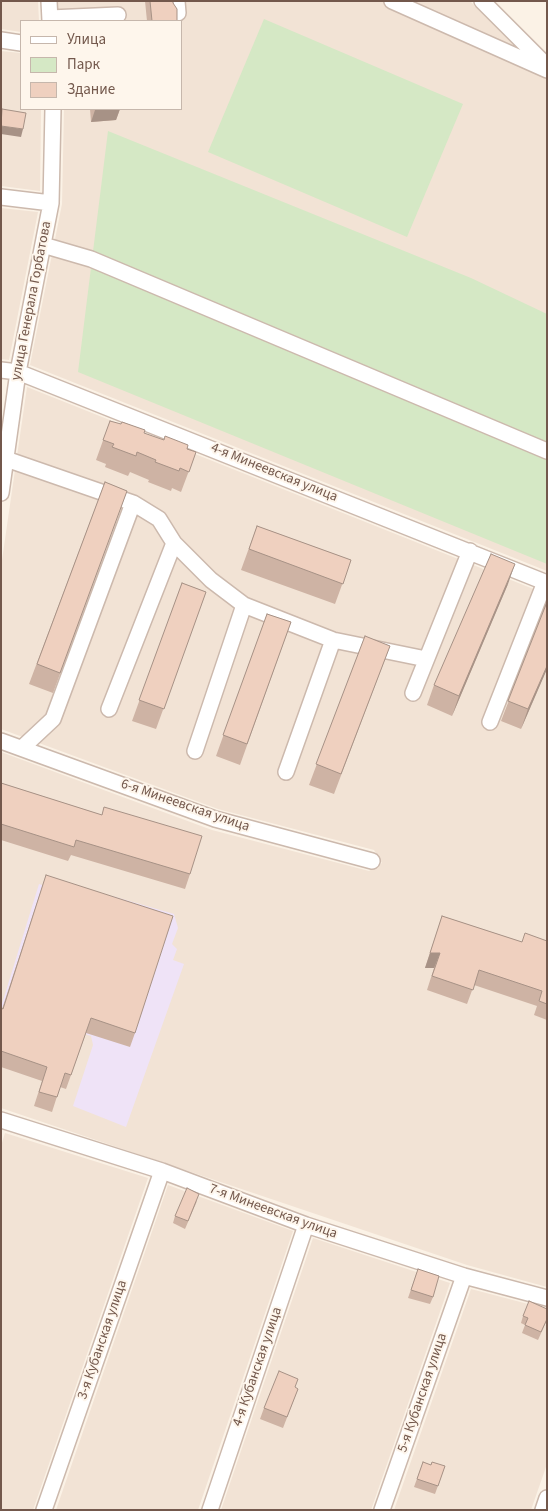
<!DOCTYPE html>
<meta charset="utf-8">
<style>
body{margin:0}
#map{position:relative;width:548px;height:1511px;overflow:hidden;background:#fbf2e6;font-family:"Source Sans 3",sans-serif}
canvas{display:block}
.frame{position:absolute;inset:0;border:2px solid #73584c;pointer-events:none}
.legend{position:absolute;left:20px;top:20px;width:162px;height:90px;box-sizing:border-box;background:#fef6ec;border:1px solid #c6b7ac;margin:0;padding:6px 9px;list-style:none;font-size:15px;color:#73584c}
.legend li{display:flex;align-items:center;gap:10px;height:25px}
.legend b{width:25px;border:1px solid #c6b7ac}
</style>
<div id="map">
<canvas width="548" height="1511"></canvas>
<div class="frame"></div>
<ul class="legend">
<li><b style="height:6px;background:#fff"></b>Улица</li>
<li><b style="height:14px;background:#d5e8c5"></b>Парк</li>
<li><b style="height:14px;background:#efd0bf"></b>Здание</li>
</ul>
</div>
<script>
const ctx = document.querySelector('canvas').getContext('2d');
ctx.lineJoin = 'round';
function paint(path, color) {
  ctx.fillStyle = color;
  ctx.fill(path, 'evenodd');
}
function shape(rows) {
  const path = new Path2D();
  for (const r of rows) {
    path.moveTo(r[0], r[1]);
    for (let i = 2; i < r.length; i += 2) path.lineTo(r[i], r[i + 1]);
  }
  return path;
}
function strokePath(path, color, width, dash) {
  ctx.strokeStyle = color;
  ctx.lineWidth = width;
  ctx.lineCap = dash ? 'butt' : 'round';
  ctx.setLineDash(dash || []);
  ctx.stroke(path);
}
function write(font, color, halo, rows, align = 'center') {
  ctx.font = font + ' "Source Sans 3",sans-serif';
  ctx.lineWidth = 4;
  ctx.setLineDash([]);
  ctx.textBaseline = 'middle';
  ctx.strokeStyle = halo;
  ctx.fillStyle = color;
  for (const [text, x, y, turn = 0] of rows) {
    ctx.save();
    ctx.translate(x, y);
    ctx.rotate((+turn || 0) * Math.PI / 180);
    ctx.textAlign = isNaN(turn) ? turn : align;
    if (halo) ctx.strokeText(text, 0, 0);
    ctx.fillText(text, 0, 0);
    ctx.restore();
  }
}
paint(shape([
 [1,1,38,1,39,21,21,21,21,32,1,29],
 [55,1,470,1,547,78,547,571,30,365,62,204,64,109,181,109,181,21,57,21],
 [1,51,21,53,21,109,41,109,40,191,1,186],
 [1,208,38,212,9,360,1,359],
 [27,387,541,592,547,589,547,1287,467,1265,1,1108,1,752,212,830,369,871,382,863,374,850,218,809,1,729,1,567],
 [5,1133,148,1178,33,1510,1,1510,1,1146],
 [168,1185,293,1231,198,1510,56,1510],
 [313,1238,450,1283,371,1510,221,1510],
 [471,1289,547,1309,547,1464,531,1510,394,1510]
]), '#f2e3d5');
paint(shape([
 [39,884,109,905,112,896,174,914,178,928,172,944,177,949,173,960,184,964,126,1127,73,1106,93,1045,91,1036,1,1007]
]), '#efe3f7');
paint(shape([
 [264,19,463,104,407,237,208,152],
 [108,131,471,278,547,314,547,564,78,372]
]), '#d5e8c5');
const minor = shape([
 [49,1,50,21],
 [177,1,178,13],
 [392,1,547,70],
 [482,1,547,66],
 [50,18,118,15],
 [1,40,21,43],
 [1,197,51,203],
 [43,245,91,259,547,451],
 [1,370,18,372,547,583],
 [6,459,133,503,159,519,174,543,211,580,244,605,333,640,426,659],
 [1,493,18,372,51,203,53,109],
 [413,693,470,551],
 [109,709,174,543],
 [490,722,545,582],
 [1,741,215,819,372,861],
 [22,748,53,719,133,503],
 [195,751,244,605],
 [286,772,333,640],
 [1,1120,162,1171,306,1225,464,1276,547,1298],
 [44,1510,162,1171],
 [210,1510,306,1225],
 [382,1510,464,1276],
 [543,1510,547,1498]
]);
strokePath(minor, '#ccb9ad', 18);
strokePath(minor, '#fff', 15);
paint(shape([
 [145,1,173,1,177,21,147,21],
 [90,109,120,109,116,120,91,122],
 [110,421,196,452,181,492,172,488,171,491,148,482,149,480,130,472,128,476,105,467,106,464,96,460],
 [105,482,127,491,53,693,29,684],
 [257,526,351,560,335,604,241,570],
 [182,583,206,592,156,729,132,721],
 [508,584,452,716,427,705,434,685],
 [547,602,547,669,521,729,501,721],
 [267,614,291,622,240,765,216,756],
 [365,636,390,646,334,794,309,785],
 [1,783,102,815,104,807,190,874,185,889,71,855,68,861,1,840],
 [46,875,135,1033,130,1047,86,1033,66,1089,60,1087,52,1112,34,1106,42,1081,1,1067,1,1008,2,1009],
 [442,916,522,942,547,941,547,1020,534,1015,537,1006,474,985,467,1004,427,990,434,968,425,968],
 [197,1201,185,1229,173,1223,175,1216],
 [418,1269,433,1297,430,1304,408,1298],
 [547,1309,547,1320,538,1340,522,1333,525,1325,521,1323,523,1316],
 [295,1388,298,1389,283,1428,260,1419,264,1408],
 [423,1462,431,1465,445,1466,435,1494,414,1487]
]), '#ceb3a4');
paint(shape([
 [120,109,116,120,91,122,95,110],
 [1,126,23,129,21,137,1,134],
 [515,564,508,584,452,716,459,696],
 [547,666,547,669,521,729,528,709],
 [430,953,440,953,434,968,425,968]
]), '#a79286');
const building = shape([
 [150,1,173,1,173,3,177,9,177,21,152,21,150,1],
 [2,109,26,113,23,129,1,126,2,109],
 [95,109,117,109,95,110,95,109],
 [110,421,121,424,122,422,145,430,144,433,164,440,165,436,188,445,187,449,196,452,189,472,180,468,179,471,155,462,156,460,137,452,136,456,112,447,114,444,103,440,110,421],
 [105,482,127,491,60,673,37,664,105,482],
 [257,526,351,560,343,584,249,549,257,526],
 [491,554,515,564,459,696,434,685,491,554],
 [182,583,206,592,164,709,139,700,182,583],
 [547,602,547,666,528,709,508,701,547,602],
 [267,614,291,622,247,744,223,735,267,614],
 [365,636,390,646,341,774,316,764,365,636],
 [1,783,102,815,104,807,202,836,190,874,76,840,74,847,1,824,1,783],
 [46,875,173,916,135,1033,91,1018,71,1075,65,1073,57,1097,39,1092,47,1067,1,1051,1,1008,3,1009,46,875],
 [442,916,522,942,525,933,547,941,547,1004,539,1001,542,991,479,970,473,990,432,976,440,953,430,953,442,916],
 [187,1188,199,1194,188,1221,175,1216,187,1188],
 [418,1269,439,1276,433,1297,411,1290,418,1269],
 [529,1301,547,1309,547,1319,541,1332,525,1325,528,1318,523,1316,529,1301],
 [279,1371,298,1379,295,1387,298,1389,287,1417,264,1408,279,1371],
 [423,1462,431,1465,432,1462,445,1466,438,1486,417,1479,423,1462]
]);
paint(building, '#efd0bf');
strokePath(building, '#a79286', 1);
write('14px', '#73584c', '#fef6ec', [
 ["улица Генерала Горбатова",32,301,-79],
 ["4-я Минеевская улица",274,473,22],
 ["6-я Минеевская улица",185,806,19],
 ["7-я Минеевская улица",273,1212,20],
 ["3-я Кубанская улица",103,1340,-71],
 ["4-я Кубанская улица",258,1367,-71],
 ["5-я Кубанская улица",423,1393,-71]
]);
</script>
